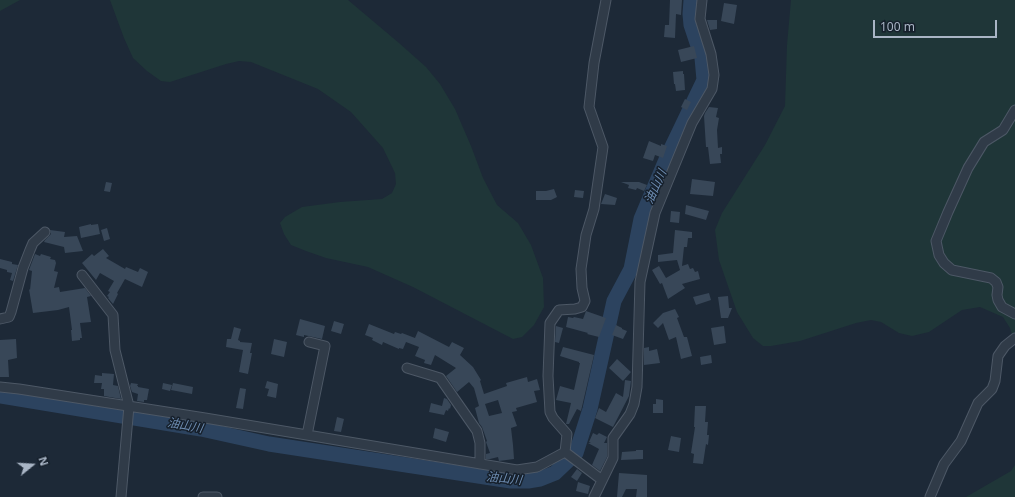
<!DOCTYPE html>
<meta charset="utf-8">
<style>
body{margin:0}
#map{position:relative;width:1015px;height:497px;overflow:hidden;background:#1d2937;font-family:"Noto Sans",sans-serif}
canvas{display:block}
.north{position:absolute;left:12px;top:445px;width:40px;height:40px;-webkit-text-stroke:3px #16202c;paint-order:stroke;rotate:72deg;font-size:11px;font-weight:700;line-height:16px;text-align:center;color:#a9b5c5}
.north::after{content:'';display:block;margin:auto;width:14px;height:18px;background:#a9b5c5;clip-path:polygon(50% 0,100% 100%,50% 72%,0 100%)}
.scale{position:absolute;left:873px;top:20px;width:124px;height:18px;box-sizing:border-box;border:2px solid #a9b5c5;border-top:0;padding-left:5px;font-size:12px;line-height:14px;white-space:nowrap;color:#a9b5c5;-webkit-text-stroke:3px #16202c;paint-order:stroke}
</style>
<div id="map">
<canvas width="1015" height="497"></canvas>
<div class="north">N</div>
<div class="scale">100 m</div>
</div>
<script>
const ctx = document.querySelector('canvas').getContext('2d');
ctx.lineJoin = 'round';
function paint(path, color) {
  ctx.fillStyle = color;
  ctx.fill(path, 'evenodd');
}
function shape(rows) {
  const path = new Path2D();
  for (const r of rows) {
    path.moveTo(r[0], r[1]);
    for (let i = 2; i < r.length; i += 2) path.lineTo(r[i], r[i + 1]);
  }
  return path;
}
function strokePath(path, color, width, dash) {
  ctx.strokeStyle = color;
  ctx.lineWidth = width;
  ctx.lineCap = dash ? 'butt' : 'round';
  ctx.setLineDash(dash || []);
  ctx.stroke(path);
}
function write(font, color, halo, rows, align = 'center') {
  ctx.font = font + ' "Noto Sans","Noto Sans JP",sans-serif';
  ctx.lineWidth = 3;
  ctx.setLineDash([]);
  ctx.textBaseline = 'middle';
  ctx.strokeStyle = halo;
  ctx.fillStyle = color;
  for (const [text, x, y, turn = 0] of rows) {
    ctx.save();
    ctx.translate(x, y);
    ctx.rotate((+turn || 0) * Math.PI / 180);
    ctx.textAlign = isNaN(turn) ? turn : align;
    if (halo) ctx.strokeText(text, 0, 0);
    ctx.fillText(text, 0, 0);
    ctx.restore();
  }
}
paint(shape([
 [0,0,20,0,0,11],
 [110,0,348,0,399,43,426,67,440,84,455,109,471,146,483,178,497,205,518,223,531,245,543,278,544,307,534,325,522,337,513,339,413,287,368,267,326,258,306,251,291,245,284,234,280,223,285,217,302,207,340,202,382,199,392,193,396,184,395,173,383,148,351,112,318,89,251,62,239,61,226,64,170,82,161,81,147,71,133,58,124,38],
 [791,0,1015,0,1015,345,1010,328,1003,317,980,307,962,310,929,332,912,336,899,333,881,322,871,320,856,323,800,341,771,346,763,346,753,338,737,312,719,260,715,230,722,213,765,145,785,106,787,45],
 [1015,465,1015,497,966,497,1011,471]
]), '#1f3638');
strokePath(shape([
 [0,396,201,429,269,444,511,481,528,481,540,479,555,473,576,453,590,409,614,301,631,269,641,219,668,155,704,80,702,58,691,25,690,14,691,0]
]), '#2c435f', 15);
paint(shape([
 [670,0,682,0,681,15,676,14,675,38,664,37,665,25,669,25],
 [724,3,737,5,734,24,721,21],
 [707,20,717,20,717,29,710,30],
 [694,46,697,58,681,62,678,50],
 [683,71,683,74,684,74,685,90,676,91,675,84,674,84,673,72],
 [685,99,691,102,687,110,681,107],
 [709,107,718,108,716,117,719,118,717,130,718,148,722,147,722,154,720,154,721,163,710,164,708,147,706,147,704,116,705,113],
 [649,141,661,146,661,144,667,146,663,158,655,155,653,161,643,158],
 [692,179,715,182,713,196,690,194],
 [106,182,112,183,110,192,104,191],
 [621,182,639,182,647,185,644,191,637,188,636,190,628,188,629,185],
 [554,189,557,197,551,200,536,200,536,191,546,191],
 [575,190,584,191,583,198,574,197],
 [605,194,617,198,615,205,601,204],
 [686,205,709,211,706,220,685,214],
 [671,211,680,212,679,223,670,222],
 [91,224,91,225,98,224,100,234,81,238,79,227],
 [107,228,110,239,104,241,101,230],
 [50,230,65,232,64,237,77,236,83,251,65,253,64,247,44,242,45,240,51,234],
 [675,230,692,232,692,238,688,238,687,247,684,247,682,266,688,264,690,269,693,268,695,272,698,271,700,279,682,284,685,288,668,299,662,283,660,284,652,270,659,266,666,278,680,270,677,260,658,262,658,255,673,253],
 [103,249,109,256,106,258,125,269,126,267,138,272,140,268,148,272,142,287,125,279,117,293,118,294,113,304,108,298,109,297,107,296,110,292,108,291,114,281,100,273,96,280,82,263,92,254,94,256],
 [35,254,40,256,41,254,51,257,50,259,55,260,56,263,54,271,58,272,54,288,59,287,60,292,85,288,91,296,87,297,91,322,80,323,82,338,80,338,80,340,72,341,71,330,72,330,69,307,58,310,33,313,29,289,30,290,32,271,29,270],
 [0,259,12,262,12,264,18,265,13,281,10,280,12,273,7,272,7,270,0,268],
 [709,293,711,300,696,305,693,297],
 [728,296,729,308,732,308,728,318,721,318,718,297],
 [675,309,679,317,677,318,684,337,687,337,692,356,681,359,676,337,669,340,663,323,658,328,653,323,663,313],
 [586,311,606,318,599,337,587,334,588,333,566,327,568,317,573,318,574,317,583,319],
 [300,319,325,326,322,339,304,335,304,337,296,335],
 [334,321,344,324,341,334,331,331],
 [369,324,394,334,395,332,401,334,402,333,415,338,418,331,449,347,452,342,464,348,460,355,473,367,481,380,480,381,484,394,507,386,506,383,527,377,528,382,537,379,540,390,534,391,537,402,516,408,517,411,512,412,517,426,511,428,513,445,514,459,499,461,498,457,490,459,486,459,486,454,490,453,486,442,487,441,482,427,479,423,475,408,479,406,474,388,469,382,457,392,446,376,456,368,435,355,431,365,424,363,425,360,415,356,419,347,406,342,403,349,399,348,399,349,383,342,382,345,372,340,373,338,365,335],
 [498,400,502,413,489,416,485,404],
 [616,325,622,328,622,329,627,331,623,339,612,335],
 [556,326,563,328,559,343,555,342],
 [724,326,726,343,714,345,711,328],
 [234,327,241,329,238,340,240,341,240,342,252,343,250,353,252,353,248,374,239,372,243,350,226,347,227,339,231,339],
 [16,339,17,358,8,360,9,377,0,377,0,340],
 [274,339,287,342,284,357,271,354],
 [563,347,594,355,581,411,577,409,569,424,566,424,571,403,556,400,560,386,574,390,580,363,579,363,579,362,560,356],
 [649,347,649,351,657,349,660,363,644,365,644,348],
 [711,355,712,363,701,365,700,357],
 [617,359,631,372,623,381,609,368],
 [102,373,114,374,113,385,118,386,121,399,104,396,104,389,101,389,102,383,94,383,95,375,102,376],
 [625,380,631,381,629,396,613,427,595,418,599,408,606,412,616,393,623,397],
 [267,381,278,384,276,398,267,396,269,389,265,388],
 [131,383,138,384,137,386,138,386,138,387,149,389,147,400,144,400,144,402,137,401,138,394,132,392,130,386],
 [163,383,172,385,170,391,162,389],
 [173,383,193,387,192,394,171,390],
 [240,388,246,389,243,409,236,408],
 [444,398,447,399,451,405,450,409,449,408,448,411,446,410,444,415,429,412,431,403,442,406],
 [656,399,663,400,663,413,653,413,653,404,656,404],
 [695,406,706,406,705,422,708,422,707,435,709,435,708,445,706,444,703,464,693,463,694,454,691,453,695,427,694,427],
 [337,417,344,419,341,432,334,431],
 [435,428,449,432,446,442,433,438],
 [593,433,597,435,599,433,607,437,604,443,607,443,607,457,600,471,592,465,599,449,588,443,591,443,589,442],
 [671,436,681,438,679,452,668,450],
 [636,450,643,450,643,459,621,460,622,452,636,451],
 [577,469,582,473,577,481,571,477],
 [619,473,647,475,647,497,636,497,637,489,626,489,622,497,617,497],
 [578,482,590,486,588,494,576,491]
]), '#384758');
const minor = shape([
 [1015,110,1003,130,984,142,968,168,948,212,936,241,939,255,944,263,952,270,991,278,996,282,998,287,997,295,998,300,1002,307,1015,314],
 [82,275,113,315,115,350,129,406,121,497],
 [0,319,9,317,11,312,23,268,30,250,33,243,45,232],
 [407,368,440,378,477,431,480,443,480,464],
 [0,387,19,389,205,418,517,470,537,467,565,452],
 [307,435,325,346,309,342],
 [565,452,567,434,553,418,550,412,548,376,550,323,559,310,575,309,582,307,585,301,582,288,581,269,586,235,594,209,603,147,589,107,594,63,606,0],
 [565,452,602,480],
 [203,497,217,497],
 [594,497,613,458,613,438,630,414,634,404,637,387,640,282,655,213,692,123,712,89,714,75,711,54,700,19,702,0],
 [930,497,944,464,961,441,978,403,992,389,995,381,998,356,1005,346,1015,338]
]);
strokePath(minor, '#4d5866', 11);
strokePath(minor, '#303b48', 9);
write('italic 12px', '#6e8db2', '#16202c', [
 ["油山川",656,187,-66],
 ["油山川",185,426,10],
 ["油山川",504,479,6]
]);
</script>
